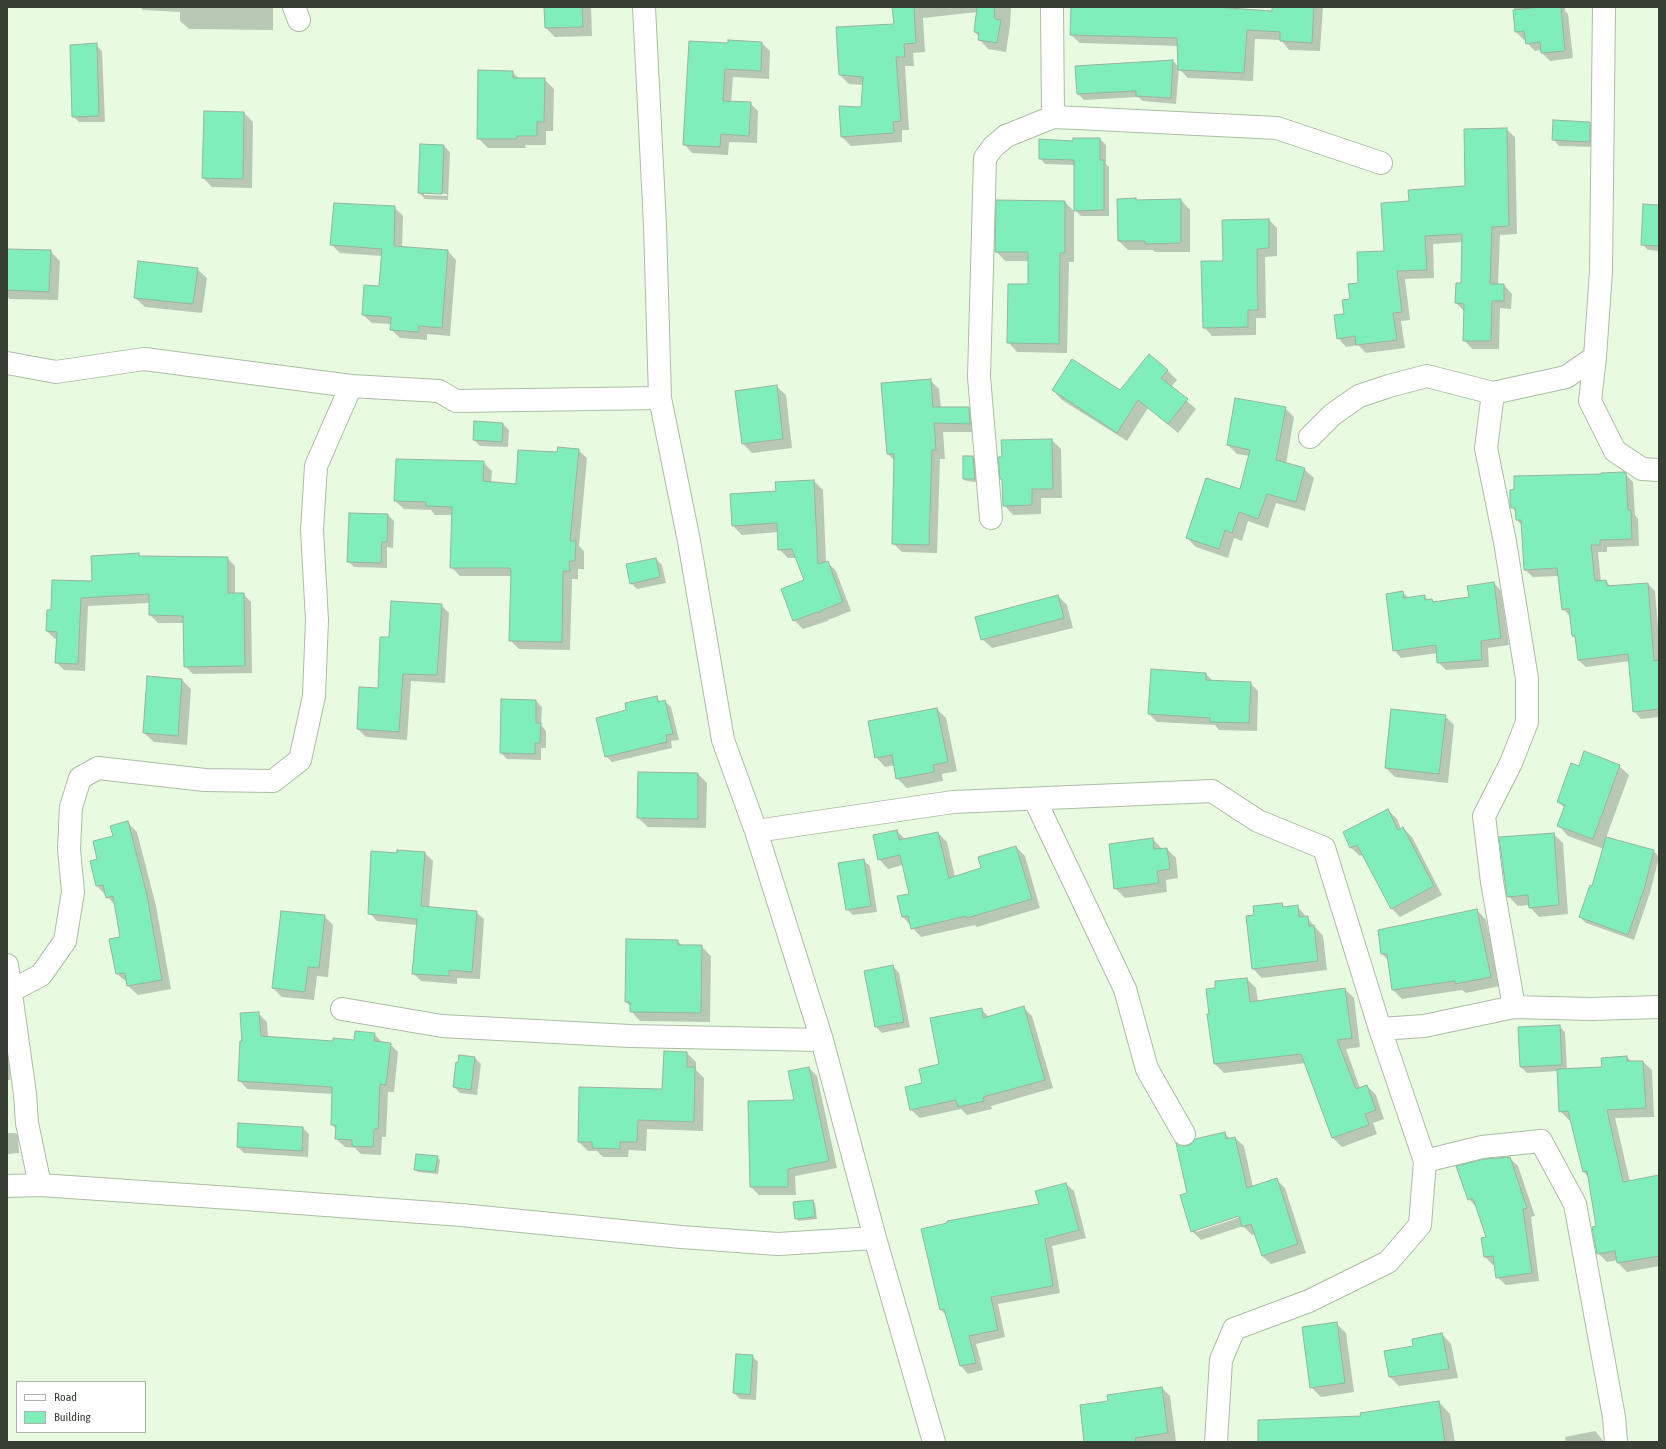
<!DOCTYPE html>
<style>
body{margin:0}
#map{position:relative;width:1666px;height:1449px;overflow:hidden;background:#e8fbe1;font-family:"Asap Condensed",sans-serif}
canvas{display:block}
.frame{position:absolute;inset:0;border:8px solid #373e34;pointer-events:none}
.legend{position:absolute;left:16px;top:1381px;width:130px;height:52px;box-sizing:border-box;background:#fff;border:1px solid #afb2ae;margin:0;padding:5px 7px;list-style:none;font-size:12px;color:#373e34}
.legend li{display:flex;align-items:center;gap:8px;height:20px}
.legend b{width:20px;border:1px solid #afb2ae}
</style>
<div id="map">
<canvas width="1666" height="1449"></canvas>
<div class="frame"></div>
<ul class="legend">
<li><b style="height:5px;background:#fff"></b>Road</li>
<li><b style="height:11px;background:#80eebb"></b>Building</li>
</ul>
</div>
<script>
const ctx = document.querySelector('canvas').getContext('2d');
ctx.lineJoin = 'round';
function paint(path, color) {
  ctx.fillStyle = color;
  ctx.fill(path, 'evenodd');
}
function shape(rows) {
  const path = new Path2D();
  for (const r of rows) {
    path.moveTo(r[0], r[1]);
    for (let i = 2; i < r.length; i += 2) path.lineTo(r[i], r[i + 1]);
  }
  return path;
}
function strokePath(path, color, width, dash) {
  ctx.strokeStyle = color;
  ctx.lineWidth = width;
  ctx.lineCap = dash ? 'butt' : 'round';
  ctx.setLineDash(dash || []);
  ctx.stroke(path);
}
paint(shape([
 [140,7,273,7,273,30,189,29,180,21,180,12,143,10],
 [545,7,591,7,592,36,555,37,546,28],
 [893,7,1011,7,1010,26,1006,52,988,49,979,39,979,37,975,32,978,12,923,18,925,52,913,53,914,66,905,66,909,130,902,130,902,142,851,146,842,137,862,108,863,85,849,84,840,75,895,25],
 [1072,7,1230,7,1230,10,1273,12,1273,7,1323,7,1320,51,1289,50,1281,40,1255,39,1253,81,1188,78,1179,69,1176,104,1143,101,1138,97,1084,100,1078,94,1173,61,1179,67,1179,46,1080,43,1071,35],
 [1514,7,1565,7,1565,11,1568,14,1573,58,1550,61,1542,53,1542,50,1535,51,1527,43,1526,39,1524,40,1516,32],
 [762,43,770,51,769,79,733,77,731,102,750,103,758,111,757,143,729,142,728,155,692,153,684,144,729,44],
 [96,45,102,51,105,122,79,122,73,116],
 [512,72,520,79,544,79,554,89,553,131,546,131,546,145,525,145,526,148,488,148,478,138],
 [244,113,253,122,252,188,212,187,203,178],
 [1590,123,1596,129,1596,147,1559,146,1553,139],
 [1506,129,1515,137,1517,234,1500,235,1498,285,1504,285,1512,294,1511,309,1500,308,1499,349,1472,349,1464,340,1464,311,1456,303,1462,284,1463,242,1433,244,1434,278,1405,279,1410,320,1401,321,1405,348,1366,353,1358,345,1346,347,1338,338,1351,300,1359,283,1385,252,1410,202,1466,187],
 [1100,139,1106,145,1106,164,1109,167,1109,216,1081,216,1075,210,1075,165,1045,164,1040,158,1074,142],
 [444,146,450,152,448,200,425,199,419,193],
 [424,193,447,194,447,196,424,195],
 [1118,200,1181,200,1190,210,1190,252,1155,252,1153,250,1128,250,1119,241],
 [1065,202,1074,211,1074,262,1069,262,1067,353,1017,352,1008,342,1029,285,1029,261,1005,261,996,251],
 [1659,206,1659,251,1648,250,1642,244],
 [394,207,403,216,402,248,448,251,456,260,450,336,427,334,427,340,400,338,391,329,392,324,372,323,363,315,380,287,382,256,340,253,331,244],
 [1269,220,1277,228,1277,256,1265,257,1266,318,1256,318,1256,335,1212,336,1204,327,1224,262],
 [7,250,50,251,60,261,58,300,10,299,7,296],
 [197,269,207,278,202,313,145,307,135,298],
 [1167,370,1177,380,1171,387,1196,409,1178,433,1148,408,1127,441,1062,400,1053,390,1120,391],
 [930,380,939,389,941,408,969,408,978,417,979,432,943,432,945,459,940,459,937,553,902,552,893,543,895,461,888,454],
 [776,386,786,395,792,448,752,453,743,444],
 [1285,408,1294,417,1286,464,1304,469,1314,478,1305,511,1276,503,1268,528,1248,521,1242,541,1234,538,1228,558,1196,547,1187,538,1240,490,1250,456,1237,454,1228,445],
 [503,424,509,430,508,447,480,446,474,440],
 [1052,440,1061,449,1062,498,1041,498,1041,514,1013,515,1004,505,1003,481,1001,479,1003,458],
 [578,450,587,458,579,546,584,551,584,569,578,569,578,579,572,579,570,650,519,649,510,640,511,576,460,576,451,567,453,515,435,515,431,510,404,509,395,501,483,462,492,471,491,483,517,485,558,453],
 [973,457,976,460,977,482,966,481,964,479],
 [1625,474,1633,482,1635,515,1638,519,1639,546,1607,547,1607,552,1598,552,1601,582,1606,581,1611,587,1648,584,1655,591,1659,639,1659,717,1641,719,1634,711,1630,661,1586,667,1578,660,1576,638,1573,636,1570,616,1563,609,1559,576,1533,577,1525,570,1523,526,1517,520,1516,512,1512,507],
 [814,481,823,490,826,562,827,562,836,571,851,611,828,620,828,621,803,629,794,620,805,581,796,558,788,558,779,549,778,532,742,535,733,526,731,495,777,492],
 [388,515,394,521,393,548,387,547,387,568,354,567,348,561],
 [138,554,141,557,227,558,235,566,235,594,243,594,251,602,252,673,193,674,185,666,184,623,158,623,150,615,150,603,88,606,85,671,64,670,56,662,57,639,55,639,47,631,52,612,93,582],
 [656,559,662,565,666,583,637,589,631,583],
 [1494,583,1501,591,1509,645,1488,648,1489,667,1446,670,1438,662,1438,653,1401,658,1394,650,1403,593,1409,598,1424,596,1429,601,1432,600,1434,602,1470,598],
 [1058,596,1067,605,1073,628,992,648,982,639],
 [441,605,449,613,445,683,411,681,407,740,366,737,358,729,378,689,390,638],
 [1206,674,1214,682,1250,683,1258,691,1257,731,1219,730,1215,725,1157,722,1149,714],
 [182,680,191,689,187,745,154,742,144,733],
 [656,697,661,702,665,701,671,707,679,740,671,741,672,748,612,762,606,756,627,711],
 [536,701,542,707,541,725,546,731,546,748,541,748,541,760,507,759,501,753],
 [937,709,946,718,957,771,942,774,943,781,907,788,897,778,895,765,885,767,876,757],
 [1392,710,1445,716,1454,725,1448,783,1395,777,1386,768],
 [1619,766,1629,775,1606,838,1654,851,1659,857,1650,893,1634,940,1586,923,1580,917,1593,888,1604,849,1568,836,1559,826,1565,808,1558,802,1580,767],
 [639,773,698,774,707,783,706,828,648,827,638,818],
 [1388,810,1397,819,1401,829,1403,828,1412,837,1442,895,1400,917,1392,909,1363,854,1360,856,1351,848,1344,832],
 [127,822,137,832,156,906,171,989,138,995,128,986,128,983,117,974,111,940,121,938,116,906,97,886,114,837],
 [897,831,906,840,938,833,947,842,955,877,983,869,1016,847,1025,856,1040,908,977,927,975,925,921,937,903,917,910,894,903,865,888,869,879,859],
 [1554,834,1563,843,1568,914,1539,917,1530,907,1530,905,1518,906,1508,896],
 [1153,839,1162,849,1167,849,1176,858,1178,878,1166,880,1167,892,1125,898,1115,888],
 [425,853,433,861,429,908,476,912,484,919,480,979,457,978,457,984,421,981,413,973,417,925,377,921,369,913,398,854],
 [863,860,870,866,877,912,853,915,847,909],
 [1282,904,1285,908,1297,906,1323,936,1327,970,1262,978,1252,968,1255,916],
 [1477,910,1486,920,1500,986,1466,993,1462,990,1402,999,1393,990,1389,961,1382,954],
 [324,916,333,925,328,977,317,976,314,1000,282,997,273,988],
 [677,941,683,946,701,946,711,956,710,1022,640,1021,631,1011,631,1007,626,1002],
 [893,966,899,973,910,1027,882,1033,876,1027,865,972],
 [1247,979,1256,988,1258,1002,1345,989,1354,998,1360,1047,1346,1049,1360,1088,1367,1086,1376,1095,1384,1119,1373,1123,1377,1134,1342,1147,1333,1138,1306,1063,1224,1073,1215,1064,1210,1015,1217,988],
 [1023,1007,1032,1016,1053,1088,991,1106,992,1109,967,1115,961,1109,920,1118,911,1110,906,1087,923,1084,940,1065,981,1009,989,1017],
 [258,1013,267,1022,268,1037,334,1042,355,1041,374,1034,383,1043,390,1044,398,1052,394,1092,388,1092,386,1137,382,1137,381,1155,361,1154,355,1148,345,1147,336,1139,337,1130,332,1125,333,1094,247,1089,239,1080,242,1024],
 [1559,1026,1565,1032,1567,1069,1603,1068,1627,1057,1632,1062,1643,1062,1652,1070,1654,1117,1615,1118,1630,1182,1659,1176,1659,1266,1627,1272,1618,1263,1618,1260,1607,1262,1598,1253,1597,1227,1588,1177,1584,1172,1571,1120,1569,1120,1560,1111,1558,1071,1527,1073,1521,1067],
 [7,1052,9,1053,10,1080,7,1080],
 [687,1053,696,1062,696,1070,704,1078,703,1131,647,1129,646,1151,629,1150,628,1157,603,1157,597,1151,588,1151,579,1142,663,1090],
 [460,1056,475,1058,481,1064,477,1095,460,1093,454,1087],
 [809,1068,817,1076,837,1168,795,1176,796,1195,759,1195,751,1187,749,1102,795,1101],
 [239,1124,303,1128,309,1134,308,1157,244,1153,238,1147],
 [7,1133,15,1133,18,1135,19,1153,7,1154],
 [1225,1133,1230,1139,1235,1138,1244,1146,1253,1187,1276,1179,1285,1188,1306,1253,1271,1264,1262,1256,1256,1234,1252,1235,1243,1226,1201,1240,1192,1231,1184,1148],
 [1243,1214,1244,1216,1196,1232,1196,1229],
 [437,1157,440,1160,438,1174,418,1172,415,1169],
 [1510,1158,1518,1166,1535,1216,1531,1217,1539,1281,1506,1285,1497,1277,1496,1264,1493,1265,1484,1256,1488,1238,1477,1208,1469,1199],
 [1066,1184,1074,1191,1086,1238,1052,1246,1060,1293,998,1304,1005,1337,976,1344,983,1370,968,1374,961,1366,946,1315,940,1309,1040,1205],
 [812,1201,815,1203,817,1219,799,1221,796,1219],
 [1337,1324,1346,1333,1354,1392,1321,1397,1311,1387],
 [1442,1334,1451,1344,1458,1378,1399,1386,1390,1377,1414,1346],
 [752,1356,758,1362,756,1400,740,1399,734,1393],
 [1162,1388,1170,1396,1176,1441,1085,1442,1109,1402],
 [1439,1402,1450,1414,1455,1442,1259,1442,1362,1417],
 [1595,1431,1604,1442,1566,1442,1565,1437]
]), '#0003');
const building = shape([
 [544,7,582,7,583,27,545,28,544,7],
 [892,7,914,7,916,43,904,44,905,57,896,57,901,121,893,122,894,133,841,137,839,106,861,107,863,77,839,75,836,27,894,24,892,7],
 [977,7,994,7,995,19,1001,20,997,43,978,40,979,33,974,32,977,7],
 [1071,7,1214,7,1272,11,1272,7,1314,7,1312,43,1280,41,1280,32,1247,30,1244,73,1178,70,1177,38,1070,35,1071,7],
 [1541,7,1561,7,1565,51,1541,53,1540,42,1526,44,1524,31,1515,32,1513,10,1541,7],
 [728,40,762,42,761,71,725,69,723,101,751,102,749,136,721,134,720,147,683,145,689,41,728,43,728,40],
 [97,43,99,116,72,117,70,45,97,43],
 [1173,60,1171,98,1136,96,1136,91,1077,94,1075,66,1173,60],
 [478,70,513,71,513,78,545,78,544,122,537,122,537,136,517,136,517,139,477,139,478,70],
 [204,111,244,112,243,179,202,178,204,111],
 [1553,120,1590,122,1590,142,1552,140,1553,120],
 [1507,128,1509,226,1492,227,1490,284,1504,284,1504,301,1492,301,1491,341,1463,341,1464,304,1455,303,1456,283,1461,283,1462,234,1425,236,1427,270,1397,271,1402,312,1393,313,1397,340,1356,345,1355,336,1337,339,1334,315,1344,314,1342,300,1350,299,1348,284,1358,283,1357,252,1384,251,1381,203,1409,201,1408,190,1465,186,1464,129,1507,128],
 [1073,138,1100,138,1100,160,1104,160,1104,210,1074,211,1074,160,1039,159,1039,139,1073,141,1073,138],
 [420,144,444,145,442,194,418,193,420,144],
 [1136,198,1136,200,1181,199,1181,243,1145,244,1145,241,1118,241,1117,199,1136,198],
 [996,200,1065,201,1065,253,1060,253,1059,344,1007,343,1008,284,1028,284,1028,252,995,252,996,200],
 [334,203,395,206,394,246,448,250,442,328,419,326,419,332,390,330,391,317,362,315,364,285,379,286,382,249,330,245,334,203],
 [1643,204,1659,205,1659,246,1641,245,1643,204],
 [1269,219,1269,248,1257,249,1258,310,1248,310,1248,327,1203,328,1201,261,1223,261,1222,220,1269,219],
 [7,249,51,250,49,292,7,290,7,249],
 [138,261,198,268,193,304,134,298,138,261],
 [1149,354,1168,370,1161,378,1188,399,1168,424,1138,400,1117,433,1052,390,1072,359,1120,390,1149,354],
 [931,379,933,407,969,407,970,424,934,423,936,450,932,450,929,545,892,544,894,454,887,454,881,383,931,379],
 [777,385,783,439,742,444,735,391,777,385],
 [1235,398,1286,407,1276,460,1305,468,1296,502,1267,494,1258,519,1239,512,1232,533,1225,530,1219,549,1186,538,1206,478,1240,489,1250,450,1227,445,1235,398],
 [474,421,503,423,502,442,473,440,474,421],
 [1052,439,1053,489,1032,489,1032,505,1003,506,1002,479,1000,479,998,457,1002,457,1001,440,1052,439],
 [558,447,579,449,570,541,576,541,575,561,569,561,570,571,563,571,562,642,509,641,511,571,510,568,450,568,452,507,426,506,426,502,394,501,396,459,484,461,483,481,516,484,518,450,557,452,558,447],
 [963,456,973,456,975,479,963,479,963,456],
 [1624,472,1626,473,1628,510,1631,510,1632,539,1600,540,1600,545,1591,545,1595,581,1606,580,1607,586,1648,583,1654,661,1659,660,1659,709,1633,712,1628,654,1578,660,1575,636,1572,636,1569,608,1562,610,1557,568,1524,570,1521,520,1516,520,1515,508,1511,508,1510,505,1510,490,1514,489,1514,476,1601,474,1601,473,1624,472],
 [814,480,818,564,828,561,843,602,820,611,820,613,817,612,793,621,781,589,804,580,792,549,778,550,777,523,732,526,730,494,776,491,775,482,814,480],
 [349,513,388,514,387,542,382,542,381,563,347,562,349,513],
 [139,553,139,556,228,557,228,593,244,593,245,666,184,667,183,616,149,615,149,594,81,598,78,664,55,663,57,632,46,631,47,610,51,610,52,580,92,581,91,556,139,553],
 [656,558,660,577,630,584,626,564,656,558],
 [1494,582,1501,638,1481,641,1482,660,1437,663,1436,645,1393,651,1386,594,1403,591,1404,598,1425,595,1425,600,1432,599,1433,602,1469,597,1467,586,1494,582],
 [1058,595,1064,618,981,640,975,617,1058,595],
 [391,601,442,604,437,675,403,674,399,732,357,729,359,687,378,688,380,637,389,637,391,601],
 [1151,669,1206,673,1206,680,1251,682,1249,723,1210,722,1210,718,1148,714,1151,669],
 [147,676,182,679,178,736,143,733,147,676],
 [657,696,658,702,665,700,673,734,666,735,667,742,605,757,596,718,626,710,625,703,657,696],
 [501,699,536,700,536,723,541,723,540,743,535,743,535,754,500,753,501,699],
 [937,708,948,762,933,765,934,772,896,779,892,755,875,758,868,721,937,708],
 [1391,709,1446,715,1439,774,1385,768,1391,709],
 [1584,751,1620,765,1593,839,1557,826,1565,805,1557,802,1571,763,1579,766,1584,751],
 [638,772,698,773,698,819,637,818,638,772],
 [1388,809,1398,830,1403,827,1434,886,1391,909,1357,845,1350,848,1343,832,1388,809],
 [128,821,147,895,162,980,127,986,125,973,116,974,109,939,120,937,113,896,106,898,103,885,96,886,90,861,97,859,93,841,113,836,110,826,128,821],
 [897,830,899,840,938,832,949,878,981,868,978,857,1016,846,1032,899,967,918,966,916,911,929,908,916,902,917,897,896,909,894,900,855,878,860,873,835,897,830],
 [1554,833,1559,905,1529,908,1528,895,1507,897,1499,837,1554,833],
 [1606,837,1654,850,1645,886,1628,935,1579,917,1590,885,1592,886,1606,837],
 [1153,838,1154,849,1167,848,1170,869,1157,871,1159,883,1114,889,1109,844,1153,838],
 [397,850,425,852,421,906,477,911,472,972,449,970,449,976,412,974,417,919,368,914,371,851,397,853,397,850],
 [864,859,871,906,846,910,838,863,864,859],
 [1282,903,1283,907,1298,905,1299,917,1308,916,1309,926,1314,925,1318,961,1252,969,1246,916,1254,915,1253,906,1282,903],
 [1477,909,1491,977,1455,984,1455,981,1392,990,1387,954,1381,954,1378,930,1477,909],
 [281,911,325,915,319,968,308,967,305,992,272,988,281,911],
 [626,939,678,940,678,945,702,945,701,1013,630,1012,630,1002,625,1002,626,939],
 [893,965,904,1022,875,1027,864,971,893,965],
 [1247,978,1250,1002,1345,988,1352,1038,1337,1040,1356,1089,1367,1085,1376,1110,1365,1114,1369,1125,1332,1138,1301,1054,1214,1064,1207,1014,1209,1014,1206,989,1215,988,1215,981,1247,978],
 [1024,1006,1045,1080,983,1097,984,1101,958,1107,956,1100,910,1110,905,1087,922,1083,919,1069,939,1064,930,1018,982,1008,983,1018,1024,1006],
 [259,1012,261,1036,333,1041,333,1038,354,1040,355,1031,375,1033,374,1041,391,1043,386,1085,380,1084,378,1129,374,1129,373,1147,352,1146,352,1140,335,1139,336,1125,331,1125,332,1087,238,1081,240,1041,242,1041,240,1013,259,1012],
 [1560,1025,1562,1065,1520,1067,1518,1027,1560,1025],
 [664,1051,687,1052,687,1067,695,1067,694,1122,638,1120,637,1142,620,1142,620,1149,592,1148,592,1142,578,1142,579,1087,662,1089,664,1051],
 [459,1055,475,1057,471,1090,453,1087,456,1062,458,1063,459,1055],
 [1627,1056,1627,1061,1643,1061,1646,1108,1607,1110,1623,1182,1659,1175,1659,1256,1617,1263,1615,1251,1597,1254,1592,1227,1596,1226,1587,1171,1583,1172,1568,1111,1559,1112,1557,1069,1602,1067,1601,1058,1627,1056],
 [809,1067,829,1161,788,1169,788,1187,750,1187,748,1101,794,1100,788,1071,809,1067],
 [238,1123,303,1127,302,1151,237,1147,238,1123],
 [1225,1132,1226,1139,1235,1137,1247,1188,1277,1178,1298,1244,1262,1256,1251,1224,1242,1227,1239,1216,1191,1232,1180,1195,1187,1193,1176,1143,1184,1146,1190,1145,1195,1139,1225,1132],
 [416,1154,438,1156,435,1172,414,1170,416,1154],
 [1510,1157,1527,1208,1523,1209,1532,1273,1496,1278,1493,1256,1484,1257,1481,1238,1486,1237,1473,1198,1468,1200,1456,1166,1484,1159,1510,1157],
 [1066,1183,1079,1230,1045,1239,1053,1286,991,1297,998,1330,969,1336,976,1363,960,1366,944,1309,940,1310,921,1229,947,1223,947,1221,1039,1204,1035,1191,1066,1183],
 [813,1200,815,1217,795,1219,793,1202,813,1200],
 [1337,1322,1345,1383,1310,1388,1302,1327,1337,1322],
 [1442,1333,1449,1369,1389,1377,1384,1351,1413,1346,1412,1339,1442,1333],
 [736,1354,753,1355,750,1395,733,1393,736,1354],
 [1162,1387,1168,1433,1135,1438,1136,1442,1084,1442,1080,1405,1108,1401,1107,1395,1162,1387],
 [1439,1401,1445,1442,1258,1442,1258,1420,1361,1416,1360,1413,1439,1401]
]);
paint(building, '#80eebb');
strokePath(building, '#96b3a3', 1);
const minor = shape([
 [294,7,299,20],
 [644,7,655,225,660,398,689,541,723,740,756,831,822,1040,875,1238,934,1442],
 [1052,7,1053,117],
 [1595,357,1590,401,1615,451,1642,469,1659,470],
 [7,363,56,372,144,359,351,386,439,391,456,401,660,398],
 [1493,393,1486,448,1505,542,1527,679,1527,722,1511,763,1484,816,1492,882,1514,1007],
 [1310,437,1332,415,1359,396,1389,386,1427,376,1493,393,1566,377,1595,357,1601,271,1604,7],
 [991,518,979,377,985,158,993,147,1006,136,1053,117,1077,118,1277,128,1381,163],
 [1035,800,1125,989,1147,1069,1184,1134],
 [756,831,953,802,1212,791,1258,821,1324,848,1380,1029,1425,1161,1420,1225,1388,1262,1309,1301,1234,1329,1221,1360,1216,1442],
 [7,965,25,1094,27,1123,40,1185],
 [11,991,41,975,65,941,73,892,69,849,71,807,80,778,98,768,205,780,273,781,300,760,314,696,317,620,312,530,316,466,351,386],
 [342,1009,442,1026,630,1036,822,1040],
 [1380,1029,1424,1026,1514,1007,1590,1009,1659,1007],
 [1425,1161,1482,1147,1541,1141,1575,1204,1614,1417,1616,1442],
 [7,1186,40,1185,231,1198,461,1215,681,1237,778,1244,875,1238]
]);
strokePath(minor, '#abbda4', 24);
strokePath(minor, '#fff', 22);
</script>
